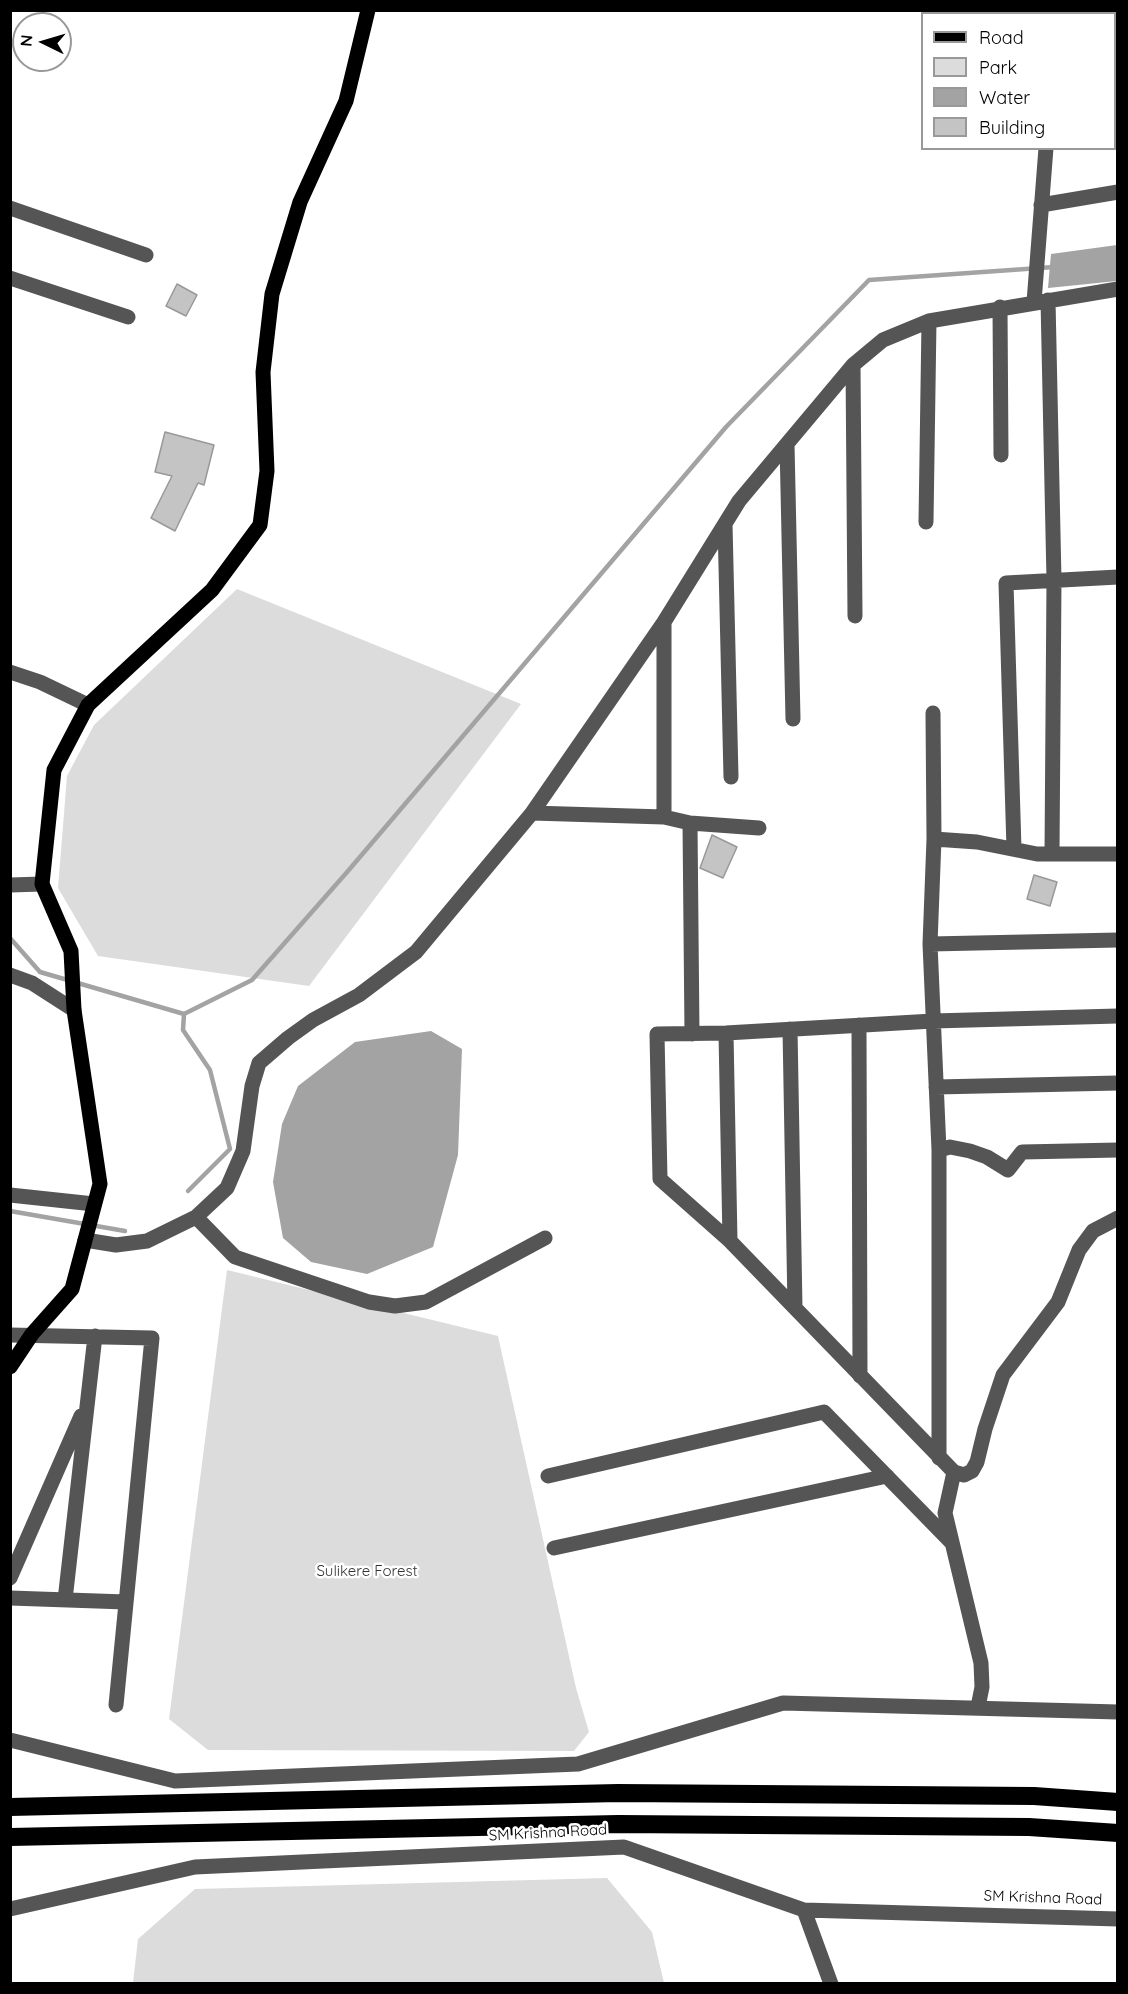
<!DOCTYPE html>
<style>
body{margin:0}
#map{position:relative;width:1128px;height:1994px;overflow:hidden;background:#fff;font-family:Quicksand,sans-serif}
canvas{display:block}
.frame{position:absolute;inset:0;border:12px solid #000;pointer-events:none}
.legend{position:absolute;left:921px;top:12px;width:195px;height:138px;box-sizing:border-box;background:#fff;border:2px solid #999;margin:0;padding:8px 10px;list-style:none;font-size:18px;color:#000}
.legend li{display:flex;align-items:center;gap:12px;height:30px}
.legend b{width:30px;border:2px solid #999}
.north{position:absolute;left:12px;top:12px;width:60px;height:60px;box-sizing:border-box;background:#fff;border:2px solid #999;border-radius:50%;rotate:275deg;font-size:16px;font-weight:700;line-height:24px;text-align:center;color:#000}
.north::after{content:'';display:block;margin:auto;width:21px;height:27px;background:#000;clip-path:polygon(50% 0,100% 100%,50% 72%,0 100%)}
</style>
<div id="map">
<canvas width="1128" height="1994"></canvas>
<div class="frame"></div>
<ul class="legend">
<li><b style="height:8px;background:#000"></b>Road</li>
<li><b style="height:16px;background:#dcdcdc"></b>Park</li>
<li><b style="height:16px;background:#a3a3a3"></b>Water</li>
<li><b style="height:16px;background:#c4c4c4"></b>Building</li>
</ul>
<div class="north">N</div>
</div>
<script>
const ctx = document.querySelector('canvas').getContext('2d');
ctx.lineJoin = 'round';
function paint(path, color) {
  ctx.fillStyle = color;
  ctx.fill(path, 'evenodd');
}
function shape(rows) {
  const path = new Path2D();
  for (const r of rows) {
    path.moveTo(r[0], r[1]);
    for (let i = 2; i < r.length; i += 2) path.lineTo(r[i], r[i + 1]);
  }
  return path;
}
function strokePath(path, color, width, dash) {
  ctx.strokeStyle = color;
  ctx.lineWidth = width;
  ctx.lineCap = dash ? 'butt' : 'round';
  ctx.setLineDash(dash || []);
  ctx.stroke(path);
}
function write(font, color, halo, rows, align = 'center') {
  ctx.font = font + ' Quicksand,sans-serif';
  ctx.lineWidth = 5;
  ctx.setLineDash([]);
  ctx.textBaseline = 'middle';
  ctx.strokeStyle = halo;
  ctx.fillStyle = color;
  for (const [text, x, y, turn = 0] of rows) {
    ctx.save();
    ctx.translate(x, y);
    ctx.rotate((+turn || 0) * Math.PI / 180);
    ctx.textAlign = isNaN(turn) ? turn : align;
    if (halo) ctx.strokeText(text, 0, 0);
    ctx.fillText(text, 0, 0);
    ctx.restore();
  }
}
paint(shape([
 [237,589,521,704,309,986,98,956,58,888,67,776,94,725],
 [227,1270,498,1336,576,1688,589,1732,574,1751,208,1750,169,1719],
 [607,1878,652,1932,664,1983,133,1983,138,1939,195,1889]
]), '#dcdcdc');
paint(shape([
 [1117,245,1117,281,1048,288,1051,254],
 [431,1031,462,1049,458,1155,433,1247,367,1274,311,1262,283,1238,273,1182,282,1124,298,1086,355,1042]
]), '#a3a3a3');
strokePath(shape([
 [10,938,40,972,184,1014,252,980,348,871,726,427,869,280,1054,267],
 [184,1014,183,1030,210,1070,230,1149,188,1191],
 [10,1211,125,1231]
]), '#a3a3a3', 4.5);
const building = shape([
 [177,284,197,295,186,316,166,306,177,284],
 [165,432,214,445,204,485,198,483,175,531,151,518,172,476,155,472,165,432],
 [712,835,737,847,723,878,700,868,712,835],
 [1034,875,1057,882,1050,906,1027,899,1034,875]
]);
paint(building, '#c4c4c4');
strokePath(building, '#999', 1.5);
strokePath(shape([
 [1058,14,1059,10],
 [1041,205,1118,192],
 [10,208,146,255],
 [10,278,128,317],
 [1048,300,1054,580,1052,854],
 [1034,302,1046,148],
 [1000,307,1001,455],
 [853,365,855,616],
 [787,444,793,719],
 [926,522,929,321],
 [725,524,731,777],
 [10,672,40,682,88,705],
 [933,713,934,839,930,944,939,1150,939,1458],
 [532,813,664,817,690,823,759,828],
 [664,817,664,622],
 [690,823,692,1034],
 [934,839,977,842,1037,854,1118,854],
 [1014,849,1006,583,1118,577],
 [10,885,42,884],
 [930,944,1118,940],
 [10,975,32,983,74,1010],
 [1118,1016,933,1021,726,1033,657,1034,660,1179,730,1241,954,1472,964,1475,972,1471,977,1462,985,1429,1003,1375,1058,1302,1079,1250,1093,1231,1118,1218],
 [859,1025,860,1376],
 [790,1029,795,1308],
 [726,1033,730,1241],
 [936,1087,1118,1083],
 [939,1150,950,1147,970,1151,987,1157,1008,1170,1022,1152,1118,1150],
 [10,1195,94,1204],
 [196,1217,235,1257,369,1302,395,1306,426,1302,545,1238],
 [85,1240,116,1245,147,1241,196,1217,227,1188,243,1151,252,1086,259,1063,288,1038,313,1020,359,995,416,952,532,813,664,622,739,501,853,365,883,340,929,321,1118,289],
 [10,1335,152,1338,116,1705],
 [954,1472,945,1513,981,1663,982,1687,978,1707],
 [548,1476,824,1412,952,1543],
 [554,1548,887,1476],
 [10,1578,81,1416],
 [10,1598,126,1602],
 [65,1600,95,1336],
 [10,1740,175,1781,578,1764,783,1703,1118,1712],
 [10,1909,195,1867,624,1847,804,1910,1118,1919],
 [804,1910,831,1984]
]), '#555', 15);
strokePath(shape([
 [10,1367,32,1334,72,1289,100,1184,74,1010,71,951,42,884,54,770,88,705,212,590,260,525,267,471,263,372,272,294,300,202,346,101,368,10]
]), '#000', 15);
strokePath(shape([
 [10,1807,618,1793,1034,1796,1118,1802],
 [10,1837,618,1824,1029,1827,1118,1833]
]), '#000', 18);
write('15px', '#333', '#fff', [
 ["Sulikere Forest",367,1571]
]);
write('15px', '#000', '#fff', [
 ["SM Krishna Road",548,1833,-3],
 ["SM Krishna Road",1043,1898,2]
]);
</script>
